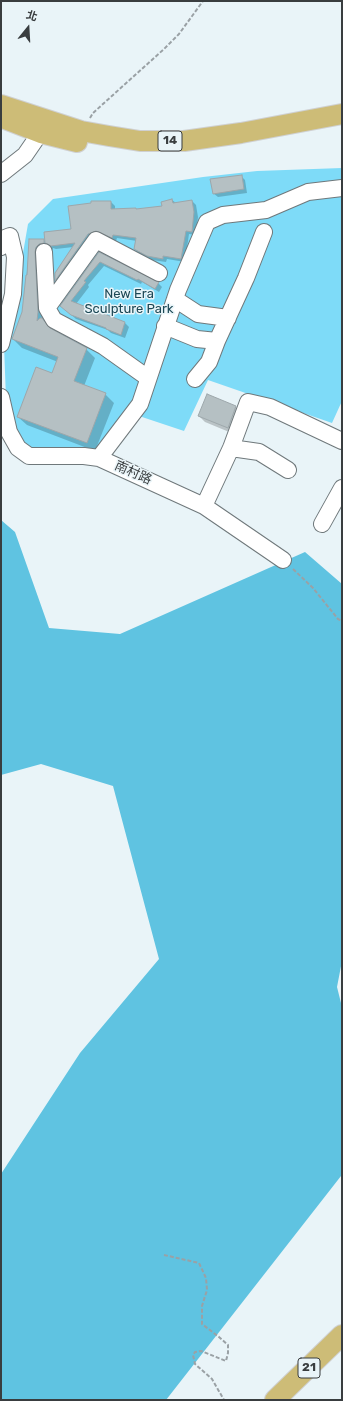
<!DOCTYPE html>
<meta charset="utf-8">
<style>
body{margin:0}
#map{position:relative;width:343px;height:1401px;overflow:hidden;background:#e9f4f8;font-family:Rubik,"Noto Sans TC",sans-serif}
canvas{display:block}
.frame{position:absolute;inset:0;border:2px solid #393d3f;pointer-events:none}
.north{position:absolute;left:8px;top:8px;width:40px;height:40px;-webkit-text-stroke:3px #e9f4f8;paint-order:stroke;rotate:18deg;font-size:11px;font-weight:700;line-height:16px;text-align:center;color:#393d3f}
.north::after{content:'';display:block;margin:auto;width:14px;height:18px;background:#393d3f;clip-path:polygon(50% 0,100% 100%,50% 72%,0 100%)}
</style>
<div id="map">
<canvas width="343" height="1401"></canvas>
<div class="frame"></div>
<div class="north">北</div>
</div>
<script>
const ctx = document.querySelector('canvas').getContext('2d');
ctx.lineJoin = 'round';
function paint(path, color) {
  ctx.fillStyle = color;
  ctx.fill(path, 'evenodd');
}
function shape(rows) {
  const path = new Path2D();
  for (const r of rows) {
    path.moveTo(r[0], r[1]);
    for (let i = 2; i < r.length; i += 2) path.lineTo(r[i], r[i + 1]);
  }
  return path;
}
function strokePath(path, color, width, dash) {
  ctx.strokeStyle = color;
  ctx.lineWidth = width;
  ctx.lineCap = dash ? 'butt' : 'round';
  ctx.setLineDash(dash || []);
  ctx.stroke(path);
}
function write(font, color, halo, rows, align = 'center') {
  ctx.font = font + ' Rubik,"Noto Sans TC",sans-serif';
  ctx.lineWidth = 3;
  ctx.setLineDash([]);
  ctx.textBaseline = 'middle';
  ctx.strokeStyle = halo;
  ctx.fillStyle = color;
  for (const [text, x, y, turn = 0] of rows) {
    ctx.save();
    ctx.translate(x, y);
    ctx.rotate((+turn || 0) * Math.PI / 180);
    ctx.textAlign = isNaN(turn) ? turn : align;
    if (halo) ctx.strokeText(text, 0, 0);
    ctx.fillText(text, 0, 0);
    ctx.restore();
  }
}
paint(shape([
 [342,168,342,401,332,423,208,380,184,431,130,413,99,453,33,454,12,427,6,399,4,345,14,305,28,224,53,199,203,177,257,171]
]), '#7edbf8');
paint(shape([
 [1,520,15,532,49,628,120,634,305,552,342,584,342,961,337,987,342,1007,341,1176,166,1400,1,1400,1,1174,80,1053,159,959,113,786,41,764,1,775]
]), '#5fc3e1');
paint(shape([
 [241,176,245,180,247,193,218,197,213,193],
 [172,200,176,203,192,201,196,205,198,217,196,235,189,234,185,262,167,259,166,262,152,260,139,253,135,249,137,241,117,238,116,241,100,234,60,284,56,280,56,274,73,247,56,249,53,248,52,251,48,252,46,324,53,331,86,349,95,358,84,386,105,394,114,403,95,451,27,425,18,417,53,374,58,362,22,348,13,339,23,312,30,240,44,240,46,242,72,230,111,202,115,206,115,210,136,209,137,210,163,206],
 [99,254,158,283,162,287,159,292,142,282,141,284,104,266,88,285,89,287,76,304,125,323,129,327,125,338,111,333,108,330,76,319,66,310],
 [207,395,236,407,242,413,234,434,205,422,199,416]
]), '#0003');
const building = shape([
 [242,175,244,189,213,194,210,179,242,175],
 [172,199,173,203,192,200,194,212,192,232,186,231,181,259,163,256,163,259,147,256,134,249,136,238,113,235,112,238,96,231,88,234,55,281,55,273,75,243,51,246,45,243,44,232,71,229,68,206,91,203,91,201,111,201,111,209,136,208,136,209,162,206,161,202,172,199],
 [29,239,44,239,44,243,39,244,36,247,35,252,38,312,37,321,40,318,42,318,50,328,87,348,74,381,106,393,87,443,17,417,36,367,52,373,58,357,12,339,22,312,26,275,27,275,29,239],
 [99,252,159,282,155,289,138,279,137,280,100,262,84,281,86,282,71,301,125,322,121,335,106,329,106,328,71,315,60,306,99,252],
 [207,394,236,406,228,428,198,416,207,394]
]);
paint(building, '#b5c0c3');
strokePath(building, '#9da7ab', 1);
const minor = shape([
 [1,174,25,155,47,123],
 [1,247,5,238,10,236,15,257,13,294,1,344],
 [44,252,47,308,54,320,103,346,148,378],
 [175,299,198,314,228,318],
 [47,308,96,240,159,273],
 [165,326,197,339,217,341],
 [195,379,209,362,217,341,246,278,264,232],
 [1,397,9,432,18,448,29,456,84,456,99,458,204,506,283,560],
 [231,448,259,452,288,470],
 [99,458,140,404,178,290,207,222,223,215,266,210,308,192,342,188],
 [204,506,231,448,248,402,270,407,342,441],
 [322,524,342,488]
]);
const major = shape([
 [1,105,81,131,109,136,140,141,184,141,241,133,342,114],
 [5,119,41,133,77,142],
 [275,1400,342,1335]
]);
strokePath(minor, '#6f787b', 18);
strokePath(major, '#cfd0d1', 22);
strokePath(shape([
 [90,118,93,113,164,49,179,34,203,1],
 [293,569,313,588,338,619,342,621],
 [164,1255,199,1263,206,1278,207,1290,202,1306,202,1324,219,1337,228,1345,228,1353,226,1361,201,1351,195,1352,193,1355,195,1364,212,1379,224,1400]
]), '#9aa1a5', 2, [4, 2]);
strokePath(minor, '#fff', 16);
strokePath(major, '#cdbc77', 20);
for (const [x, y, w] of [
 [170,141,24],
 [309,1368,22]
]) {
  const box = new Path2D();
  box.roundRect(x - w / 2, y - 10, w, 20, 3);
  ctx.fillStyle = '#e9f4f8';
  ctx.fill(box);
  strokePath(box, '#393d3f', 1);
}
write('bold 12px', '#393d3f', null, [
 ["14",170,141],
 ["21",309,1368]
]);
write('13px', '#1c4855', '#e9f4f8', [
 ["New Era",129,294],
 ["Sculpture Park",129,309]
]);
write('13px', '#393d3f', '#e9f4f8', [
 ["南村路",133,473,24]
]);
</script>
